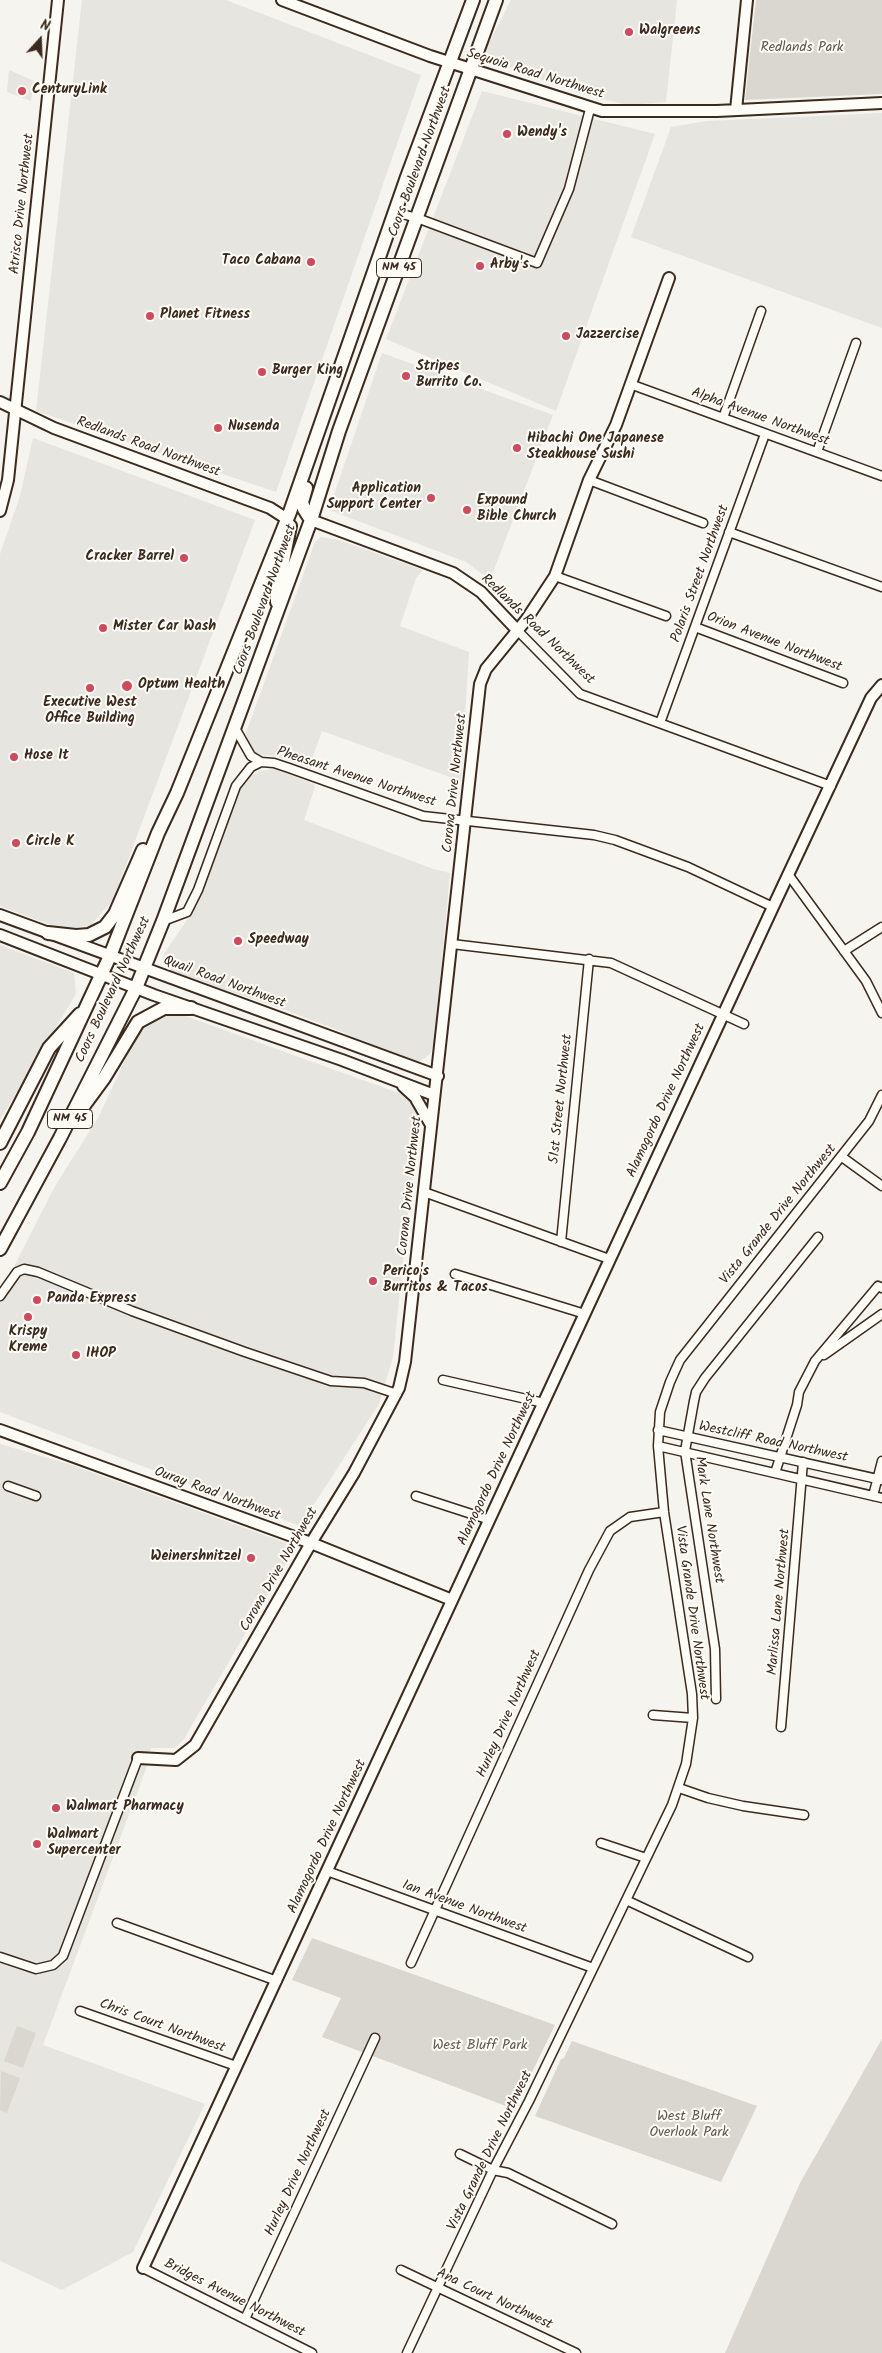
<!DOCTYPE html>
<style>
body{margin:0}
#map{position:relative;width:882px;height:2353px;overflow:hidden;background:#f5f4ee;font-family:Kalam,sans-serif}
canvas{display:block}
.north{position:absolute;left:15px;top:15px;width:50px;height:50px;-webkit-text-stroke:4px #fdfcf7;paint-order:stroke;rotate:20deg;font-size:14px;font-weight:700;line-height:20px;text-align:center;color:#3b2a1e}
.north::after{content:'';display:block;margin:auto;width:18px;height:22px;background:#3b2a1e;clip-path:polygon(50% 0,100% 100%,50% 72%,0 100%)}
</style>
<div id="map">
<canvas width="882" height="2353"></canvas>
<div class="north">N</div>
</div>
<script>
const ctx = document.querySelector('canvas').getContext('2d');
ctx.lineJoin = 'round';
function paint(path, color) {
  ctx.fillStyle = color;
  ctx.fill(path, 'evenodd');
}
function shape(rows) {
  const path = new Path2D();
  for (const r of rows) {
    path.moveTo(r[0], r[1]);
    for (let i = 2; i < r.length; i += 2) path.lineTo(r[i], r[i + 1]);
  }
  return path;
}
function strokePath(path, color, width, dash) {
  ctx.strokeStyle = color;
  ctx.lineWidth = width;
  ctx.lineCap = dash ? 'butt' : 'round';
  ctx.setLineDash(dash || []);
  ctx.stroke(path);
}
function write(font, color, halo, rows, align = 'center') {
  ctx.font = font + ' Kalam,sans-serif';
  ctx.lineWidth = 4;
  ctx.setLineDash([]);
  ctx.textBaseline = 'middle';
  ctx.strokeStyle = halo;
  ctx.fillStyle = color;
  for (const [text, x, y, turn = 0] of rows) {
    ctx.save();
    ctx.translate(x, y);
    ctx.rotate((+turn || 0) * Math.PI / 180);
    ctx.textAlign = isNaN(turn) ? turn : align;
    if (halo) ctx.strokeText(text, 0, 0);
    ctx.fillText(text, 0, 0);
    ctx.restore();
  }
}
paint(shape([
 [82,0,226,0,421,75,276,492,36,411],
 [511,0,677,0,666,102,628,105,578,93,491,60,486,49],
 [9,70,34,81,31,101,7,92],
 [482,91,655,134,556,411,386,339],
 [882,113,882,328,631,237,671,127,707,121],
 [382,353,553,415,490,580,466,562,329,510],
 [33,438,255,520,113,900,90,926,59,928,0,906,0,554,20,496],
 [321,537,339,540,423,570,416,578,400,626,469,652,461,781,322,731,309,767,276,756,263,755,256,753,249,746,246,733,315,542],
 [274,769,314,784,315,787,304,820,433,869,450,873,434,1043,430,1054,419,1062,356,1040,343,1032,277,1007,177,974,169,970,163,963,164,954,197,905,237,791,249,777,259,771],
 [0,945,74,973,76,994,0,1120],
 [166,1013,177,1013,407,1096,414,1103,418,1118,393,1357,379,1404,300,1526,0,1412,0,1294,55,1186,98,1118,134,1041,143,1028,156,1017],
 [0,1444,69,1464,286,1543,292,1553,184,1739,175,1748,151,1748,146,1769,43,2045,205,2104,133,2252,62,2290,0,2261]
]), '#e7e5df');
paint(shape([
 [756,0,882,0,882,94,745,100],
 [312,1938,555,2025,514,2109,322,2037,341,1998,292,1980],
 [17,2026,36,2033,23,2068,4,2061],
 [882,2039,882,2353,725,2353,800,2183],
 [572,2041,757,2106,721,2182,535,2116,561,2059,564,2058],
 [1,2071,20,2078,7,2113,0,2110]
]), '#dad6d0');
const minor = shape([
 [395,212,417,218,537,263,569,189,590,109],
 [630,384,882,476],
 [723,418,761,311],
 [817,452,856,343],
 [589,480,703,523],
 [729,532,882,587],
 [555,576,666,616],
 [695,627,843,683],
 [517,630,580,694,831,786],
 [660,723,765,434],
 [235,728,251,756,261,762,274,763,289,768,423,816,594,835,615,840,688,867,773,907],
 [788,874,866,981,882,1013],
 [163,921,187,912,198,890,236,786,251,767,261,762],
 [452,944,611,963,744,1024],
 [844,951,882,927],
 [842,1157,882,1186],
 [424,1192,609,1259],
 [561,1242,589,959],
 [455,1274,585,1314],
 [0,1296,17,1272,24,1269,38,1272,132,1311,245,1352,331,1381,364,1383,397,1394],
 [824,1355,882,1314],
 [443,1380,544,1403],
 [658,1430,882,1480],
 [658,1446,882,1498],
 [775,1473,797,1405,799,1392,815,1361,878,1286,882,1288],
 [8,1486,36,1496],
 [416,1496,490,1520],
 [873,1496,882,1461],
 [716,1699,715,1649,685,1451,694,1401,696,1392,705,1378,818,1237],
 [653,1715,693,1718],
 [781,1727,803,1462],
 [679,1788,708,1798,743,1806,804,1815],
 [601,1843,646,1858],
 [327,1871,593,1968],
 [626,1900,748,1957],
 [117,1923,277,1981],
 [0,1957,36,1969,53,1965,63,1956,138,1758],
 [411,1963,589,1570,610,1531,630,1517,664,1512],
 [80,2011,236,2066],
 [460,2154,493,2170,508,2173,612,2224],
 [143,2268,312,2353],
 [401,2270,576,2353],
 [245,2319,375,2038],
 [407,2353,493,2170,529,2101,672,1805,686,1764,693,1718,692,1694,664,1512,658,1446,660,1412,670,1382,680,1360,869,1121,882,1095]
]);
const tertiary = shape([
 [282,0,430,56,602,111,717,111,882,103],
 [736,110,747,0],
 [0,402,54,428,270,508,287,519],
 [0,511,8,480,58,0],
 [311,520,453,573,481,592,517,630],
 [0,915,438,1076],
 [0,935,154,995,342,1060,434,1095],
 [403,1086,415,1097,431,1125],
 [0,1430,311,1543,452,1600],
 [138,1758,176,1760,195,1745,311,1543,354,1473,399,1388,405,1362,480,684,486,669,526,620,555,576,589,480,616,425,669,278],
 [143,2268,773,907,871,698,882,685]
]);
const primary = shape([
 [306,488,302,502,304,509,311,520],
 [277,602,277,591,290,526],
 [48,933,76,936,89,935,105,927,115,914,143,850],
 [82,1108,104,1078,138,1022,164,1008,191,1008],
 [0,1143,49,1048,80,1014],
 [0,1183,28,1132,110,956,158,833,177,793,290,512,407,177,473,0],
 [0,1249,60,1138,136,988,163,921,311,520,339,431,496,0]
]);
strokePath(minor, '#3b2a1e', 11);
strokePath(tertiary, '#3b2a1e', 14);
strokePath(primary, '#3b2a1e', 16);
strokePath(minor, '#fdfcf7', 8);
strokePath(tertiary, '#fdfcf7', 10);
strokePath(primary, '#fdfcf7', 12);
for (const [x, y, r, color] of [
 [629,32,5,"#d1495b"],
 [22,91,5,"#d1495b"],
 [507,134,5,"#d1495b"],
 [311,262,5,"#d1495b"],
 [480,266,5,"#d1495b"],
 [150,316,5,"#d1495b"],
 [566,336,5,"#d1495b"],
 [262,372,5,"#d1495b"],
 [406,376,5,"#d1495b"],
 [218,428,5,"#d1495b"],
 [517,448,5,"#d1495b"],
 [431,498,5,"#d1495b"],
 [467,510,5,"#d1495b"],
 [184,558,5,"#d1495b"],
 [103,628,5,"#d1495b"],
 [127,686,6,"#d1495b"],
 [90,688,5,"#d1495b"],
 [14,757,5,"#d1495b"],
 [16,843,5,"#d1495b"],
 [238,941,5,"#d1495b"],
 [373,1281,5,"#d1495b"],
 [37,1300,5,"#d1495b"],
 [28,1317,5,"#d1495b"],
 [76,1355,5,"#d1495b"],
 [251,1558,5,"#d1495b"],
 [56,1808,5,"#d1495b"],
 [37,1844,5,"#d1495b"]
]) {
  const dot = new Path2D();
  dot.arc(x, y, r, 0, 2 * Math.PI);
  ctx.fillStyle = color;
  ctx.fill(dot);
  strokePath(dot, '#fdfcf7', 2);
}
for (const [x, y, w] of [
 [399,268,45],
 [70,1119,45]
]) {
  const box = new Path2D();
  box.roundRect(x - w / 2, y - 9.5, w, 19, 4);
  ctx.fillStyle = '#fdfcf7';
  ctx.fill(box);
  strokePath(box, '#3b2a1e', 1);
}
write('bold 12px', '#3b2a1e', null, [
 ["NM 45",399,268],
 ["NM 45",70,1119]
]);
write('bold 14px', '#3b2a1e', '#fdfcf7', [
 ["Walgreens",639,32],
 ["CenturyLink",32,91],
 ["Wendy's",517,134],
 ["Taco Cabana",301,262,"right"],
 ["Arby's",490,266],
 ["Planet Fitness",160,316],
 ["Jazzercise",576,336],
 ["Stripes",416,368],
 ["Burrito Co.",416,384],
 ["Burger King",272,372],
 ["Nusenda",228,428],
 ["Hibachi One Japanese",527,440],
 ["Steakhouse Sushi",527,456],
 ["Application",421,490,"right"],
 ["Support Center",421,506,"right"],
 ["Expound",477,502],
 ["Bible Church",477,518],
 ["Cracker Barrel",174,558,"right"],
 ["Mister Car Wash",113,628],
 ["Optum Health",138,686],
 ["Executive West",90,704,"center"],
 ["Office Building",90,720,"center"],
 ["Hose It",24,757],
 ["Circle K",26,843],
 ["Speedway",248,941],
 ["Perico's",383,1273],
 ["Burritos & Tacos",383,1289],
 ["Panda Express",47,1300],
 ["Krispy",28,1333,"center"],
 ["Kreme",28,1349,"center"],
 ["IHOP",86,1355],
 ["Weinershnitzel",241,1558,"right"],
 ["Walmart Pharmacy",66,1808],
 ["Walmart",47,1836],
 ["Supercenter",47,1852]
], 'left');
write('14px', '#63554a', '#fdfcf7', [
 ["Redlands Park",802,49],
 ["West Bluff Park",480,2047],
 ["West Bluff",689,2118],
 ["Overlook Park",689,2134]
]);
write('14px', '#3b2a1e', '#fdfcf7', [
 ["Sequoia Road Northwest",535,75,17],
 ["Coors Boulevard Northwest",421,162,-70],
 ["Atrisco Drive Northwest",23,204,-84],
 ["Alpha Avenue Northwest",760,418,20],
 ["Redlands Road Northwest",148,448,20],
 ["Polaris Street Northwest",701,574,-70],
 ["Coors Boulevard Northwest",266,600,-70],
 ["Redlands Road Northwest",537,630,44],
 ["Orion Avenue Northwest",774,643,21],
 ["Pheasant Avenue Northwest",356,778,18],
 ["Corona Drive Northwest",456,783,-84],
 ["Quail Road Northwest",224,983,20],
 ["Coors Boulevard Northwest",114,990,-65],
 ["51st Street Northwest",562,1099,-84],
 ["Alamogordo Drive Northwest",667,1101,-65],
 ["Corona Drive Northwest",411,1186,-84],
 ["Vista Grande Drive Northwest",779,1215,-51],
 ["Westcliff Road Northwest",773,1443,12],
 ["Alamogordo Drive Northwest",498,1469,-65],
 ["Ouray Road Northwest",217,1495,20],
 ["Mark Lane Northwest",708,1520,81],
 ["Corona Drive Northwest",280,1570,-60],
 ["Marlissa Lane Northwest",780,1602,-85],
 ["Vista Grande Drive Northwest",691,1613,82],
 ["Hurley Drive Northwest",510,1714,-66],
 ["Alamogordo Drive Northwest",328,1837,-65],
 ["Ian Avenue Northwest",464,1908,20],
 ["Chris Court Northwest",162,2027,20],
 ["Vista Grande Drive Northwest",491,2151,-64],
 ["Hurley Drive Northwest",299,2173,-65],
 ["Bridges Avenue Northwest",234,2299,27],
 ["Ana Court Northwest",494,2300,25]
]);
</script>
